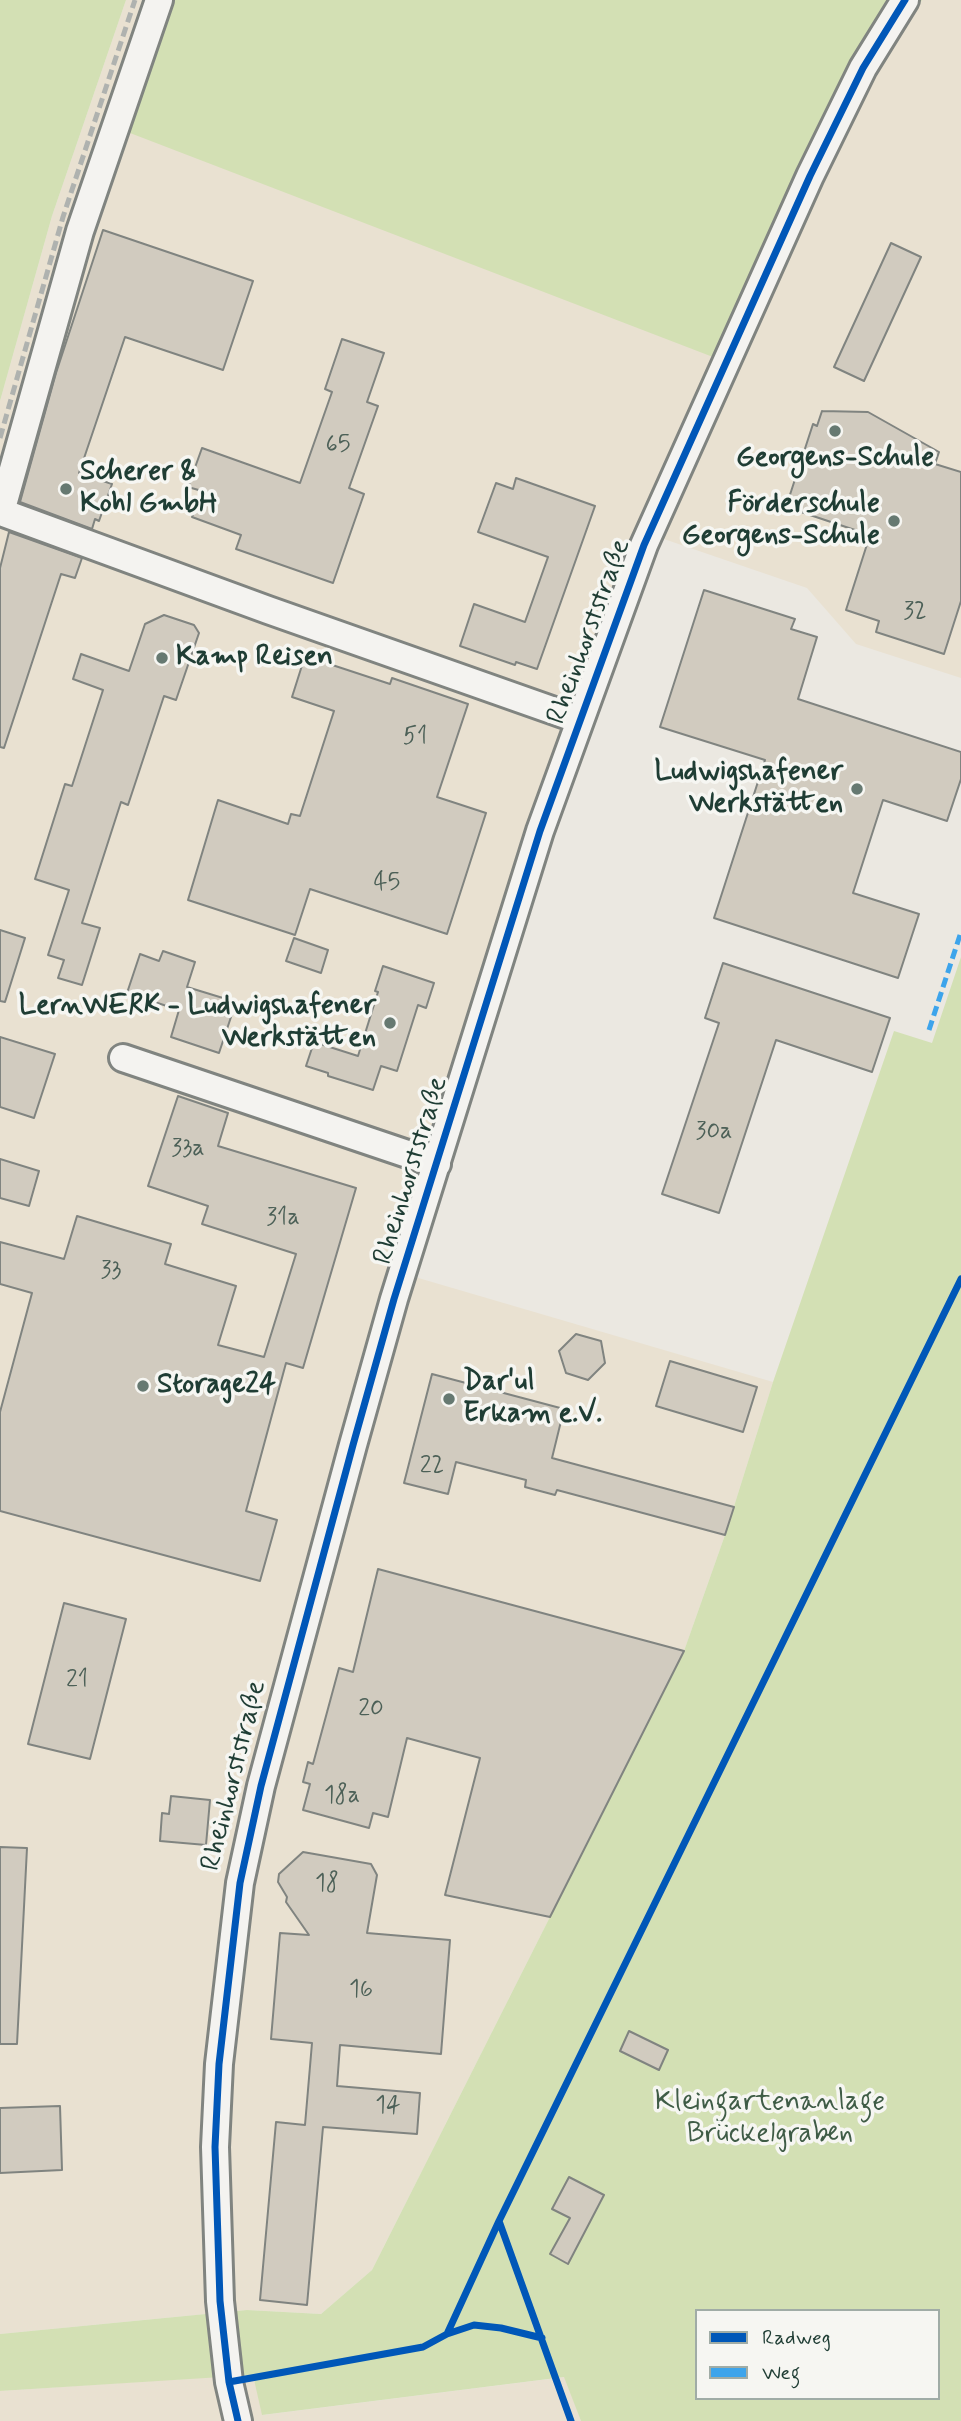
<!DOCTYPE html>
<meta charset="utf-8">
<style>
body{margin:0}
#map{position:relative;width:961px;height:2421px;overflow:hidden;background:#ebe8e1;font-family:Mynerve,sans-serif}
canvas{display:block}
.legend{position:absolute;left:695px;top:2309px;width:245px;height:91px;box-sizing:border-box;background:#f6f6f2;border:2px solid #a0aca6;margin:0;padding:9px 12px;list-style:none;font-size:21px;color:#1f3d34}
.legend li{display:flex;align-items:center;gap:14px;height:35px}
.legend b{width:35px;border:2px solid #a0aca6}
</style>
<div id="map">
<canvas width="961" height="2421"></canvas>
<ul class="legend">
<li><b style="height:9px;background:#0057b8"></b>Radweg</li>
<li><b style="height:9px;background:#3da4eb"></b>Weg</li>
</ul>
</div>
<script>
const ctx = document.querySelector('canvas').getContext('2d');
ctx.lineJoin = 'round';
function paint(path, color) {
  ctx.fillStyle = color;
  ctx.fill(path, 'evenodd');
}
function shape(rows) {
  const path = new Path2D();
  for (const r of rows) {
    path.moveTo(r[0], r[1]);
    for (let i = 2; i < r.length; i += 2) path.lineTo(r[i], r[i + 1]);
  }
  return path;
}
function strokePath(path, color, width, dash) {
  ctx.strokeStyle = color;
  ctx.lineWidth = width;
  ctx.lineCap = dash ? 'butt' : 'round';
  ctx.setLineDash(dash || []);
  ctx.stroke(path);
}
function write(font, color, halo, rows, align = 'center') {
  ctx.font = font + ' Mynerve,sans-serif';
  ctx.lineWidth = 7;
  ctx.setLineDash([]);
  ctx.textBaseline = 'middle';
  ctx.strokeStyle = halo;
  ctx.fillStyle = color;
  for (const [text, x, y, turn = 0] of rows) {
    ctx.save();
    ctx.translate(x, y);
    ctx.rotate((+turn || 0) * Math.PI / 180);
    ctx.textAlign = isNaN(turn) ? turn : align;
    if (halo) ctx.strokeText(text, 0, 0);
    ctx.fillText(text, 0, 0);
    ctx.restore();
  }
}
paint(shape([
 [126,0,145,0,739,367,822,183,876,75,922,0,961,0,961,678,856,644,807,588,661,538,592,724,512,965,415,1277,773,1382,725,1535,684,1651,372,2270,321,2314,247,2310,0,2334,0,401,52,216],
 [254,2374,263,2415,565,2377,581,2421,0,2421,0,2391]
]), '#e9e1d1');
paint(shape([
 [0,0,126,0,52,216,0,401],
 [145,0,922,0,876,75,822,183,739,367,104,123],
 [961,957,961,2421,581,2421,564,2377,262,2415,253,2375,0,2391,0,2334,247,2310,321,2314,372,2270,684,1651,725,1535,773,1382,894,1031,932,1043],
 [697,2311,938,2311,938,2398,697,2398]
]), '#d3e0b4');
const building = shape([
 [103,230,253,281,223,370,125,337,79,473,112,484,99,521,95,519,92,529,20,502,56,373,103,230],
 [891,243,921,257,864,381,834,367,891,243],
 [342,339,384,353,367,402,378,406,349,488,364,494,333,583,236,549,241,535,192,517,202,491,188,487,202,448,300,483,332,392,325,389,342,339],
 [822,411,868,412,939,452,935,464,961,472,961,601,944,654,876,632,879,621,846,610,870,535,786,507,813,424,817,426,822,411],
 [516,478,595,506,537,669,516,662,515,665,460,646,474,604,525,622,548,557,478,532,496,483,513,489,516,478],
 [9,532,82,558,75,578,61,574,4,748,0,747,0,568,9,532],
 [704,590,795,619,791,629,817,637,798,699,961,752,961,779,947,821,883,800,853,893,919,914,898,978,714,918,765,760,660,727,704,590],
 [164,615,194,625,199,633,176,700,164,696,128,805,121,802,82,923,100,928,82,985,58,978,64,960,48,955,69,890,35,879,65,784,72,786,103,690,73,679,81,654,129,671,145,624,164,615],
 [305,656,390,684,392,678,468,704,437,797,486,813,447,934,310,889,295,935,188,900,218,800,288,824,291,814,300,816,334,711,292,697,305,656],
 [0,930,25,938,5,1002,0,1001,0,930],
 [294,938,328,950,321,973,286,961,294,938],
 [163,951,195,962,187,987,236,1002,219,1053,171,1037,179,1010,127,993,140,954,159,961,163,951],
 [723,963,890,1018,872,1072,776,1040,719,1213,662,1194,719,1023,705,1018,723,963],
 [383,966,434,983,426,1008,418,1005,397,1071,381,1066,373,1090,328,1076,328,1073,306,1066,314,1042,358,1056,378,992,375,991,383,966],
 [0,1037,55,1054,34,1118,0,1107,0,1037],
 [178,1096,228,1113,218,1146,356,1188,303,1368,286,1363,246,1511,277,1520,260,1581,0,1511,0,1412,32,1293,0,1284,0,1242,64,1259,77,1216,171,1244,165,1264,236,1286,218,1345,264,1357,296,1254,202,1224,208,1206,148,1186,178,1096],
 [0,1159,39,1171,29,1206,0,1198,0,1159],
 [576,1334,601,1341,605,1363,588,1380,566,1373,559,1351,576,1334],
 [670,1361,757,1387,743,1432,656,1406,670,1361],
 [432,1374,564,1409,552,1458,734,1507,725,1535,557,1490,555,1495,525,1487,526,1480,456,1462,448,1494,404,1483,432,1374],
 [378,1569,684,1651,550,1917,445,1895,480,1758,407,1738,388,1817,373,1813,369,1828,303,1810,310,1784,303,1782,308,1762,313,1764,339,1668,353,1672,378,1569],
 [64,1603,126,1619,90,1759,28,1744,64,1603],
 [171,1796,210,1800,206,1845,160,1841,162,1813,169,1814,171,1796],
 [0,1847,27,1848,17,2044,0,2044,0,1847],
 [303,1852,371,1864,377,1875,367,1933,450,1940,441,2054,340,2045,337,2086,420,2093,417,2134,323,2127,307,2305,260,2300,276,2122,305,2125,312,2043,271,2039,280,1933,309,1935,286,1902,287,1897,278,1882,279,1874,303,1852],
 [629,2031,668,2050,659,2070,620,2051,629,2031],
 [60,2106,62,2170,0,2173,0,2108,60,2106],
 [569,2177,604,2195,568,2264,550,2254,570,2218,552,2209,569,2177]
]);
paint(building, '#d1cbbf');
strokePath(building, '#808480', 2);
const minor = shape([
 [159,0,80,231,1,512,268,610,580,720],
 [123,1058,437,1164],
 [238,2421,229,2382,220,2301,215,2147,219,2064,240,1883,261,1786,353,1445,394,1299,540,831,644,545,810,176,863,68,905,0]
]);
strokePath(minor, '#808480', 32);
strokePath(minor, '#f4f3f0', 26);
strokePath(shape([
 [0,438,63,217,135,0]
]), '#afb2af', 5, [10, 5]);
strokePath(shape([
 [929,1030,961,932]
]), '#3da4eb', 5, [10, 5]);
strokePath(shape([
 [447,2334,474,2325,501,2328,542,2338],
 [229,2382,423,2347,447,2334,499,2221],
 [238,2421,229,2382,220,2301,215,2147,219,2064,240,1883,261,1786,353,1445,394,1299,540,831,644,545,810,176,863,68,905,0],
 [571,2421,499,2221,961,1279]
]), '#0057b8', 7);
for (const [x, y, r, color] of [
 [835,431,7,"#667971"],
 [66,489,7,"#667971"],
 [894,521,7,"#667971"],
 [162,658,7,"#667971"],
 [857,789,7,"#667971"],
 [390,1023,7,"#667971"],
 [143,1386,7,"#667971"],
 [449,1399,7,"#667971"]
]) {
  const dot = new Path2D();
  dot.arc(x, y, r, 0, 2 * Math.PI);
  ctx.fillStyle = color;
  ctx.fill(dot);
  strokePath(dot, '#f6f6f2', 2.5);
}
write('24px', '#4c6057', null, [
 ["65",338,446],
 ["32",915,613],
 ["51",415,738],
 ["45",387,884],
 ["30a",714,1133],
 ["33a",188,1150],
 ["31a",283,1219],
 ["33",111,1272],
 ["22",432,1467],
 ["21",77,1681],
 ["20",371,1710],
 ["18a",342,1797],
 ["18",327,1885],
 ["16",361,1991],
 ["14",388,2107]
]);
write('bold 28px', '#1f3d34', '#f6f6f2', [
 ["Georgens-Schule",835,459,"center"],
 ["Scherer &",80,473],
 ["Kohl GmbH",80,505],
 ["Förderschule",880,505,"right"],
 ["Georgens-Schule",880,537,"right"],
 ["Kamp Reisen",176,658],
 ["Ludwigshafener",843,773,"right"],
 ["Werkstätten",843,805,"right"],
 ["LernWERK - Ludwigshafener",376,1007,"right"],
 ["Werkstätten",376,1039,"right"],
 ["Dar'ul",463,1383],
 ["Erkam e.V.",463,1415],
 ["Storage24",157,1386]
], 'left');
write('28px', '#1f3d34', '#f6f6f2', [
 ["Rheinhorststraße",590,632,-70],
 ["Rheinhorststraße",412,1171,-73],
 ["Rheinhorststraße",235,1776,-76]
]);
write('28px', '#3f5c46', '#f6f6f2', [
 ["Kleingartenanlage",770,2103],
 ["Brückelgraben",770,2135]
]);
</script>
